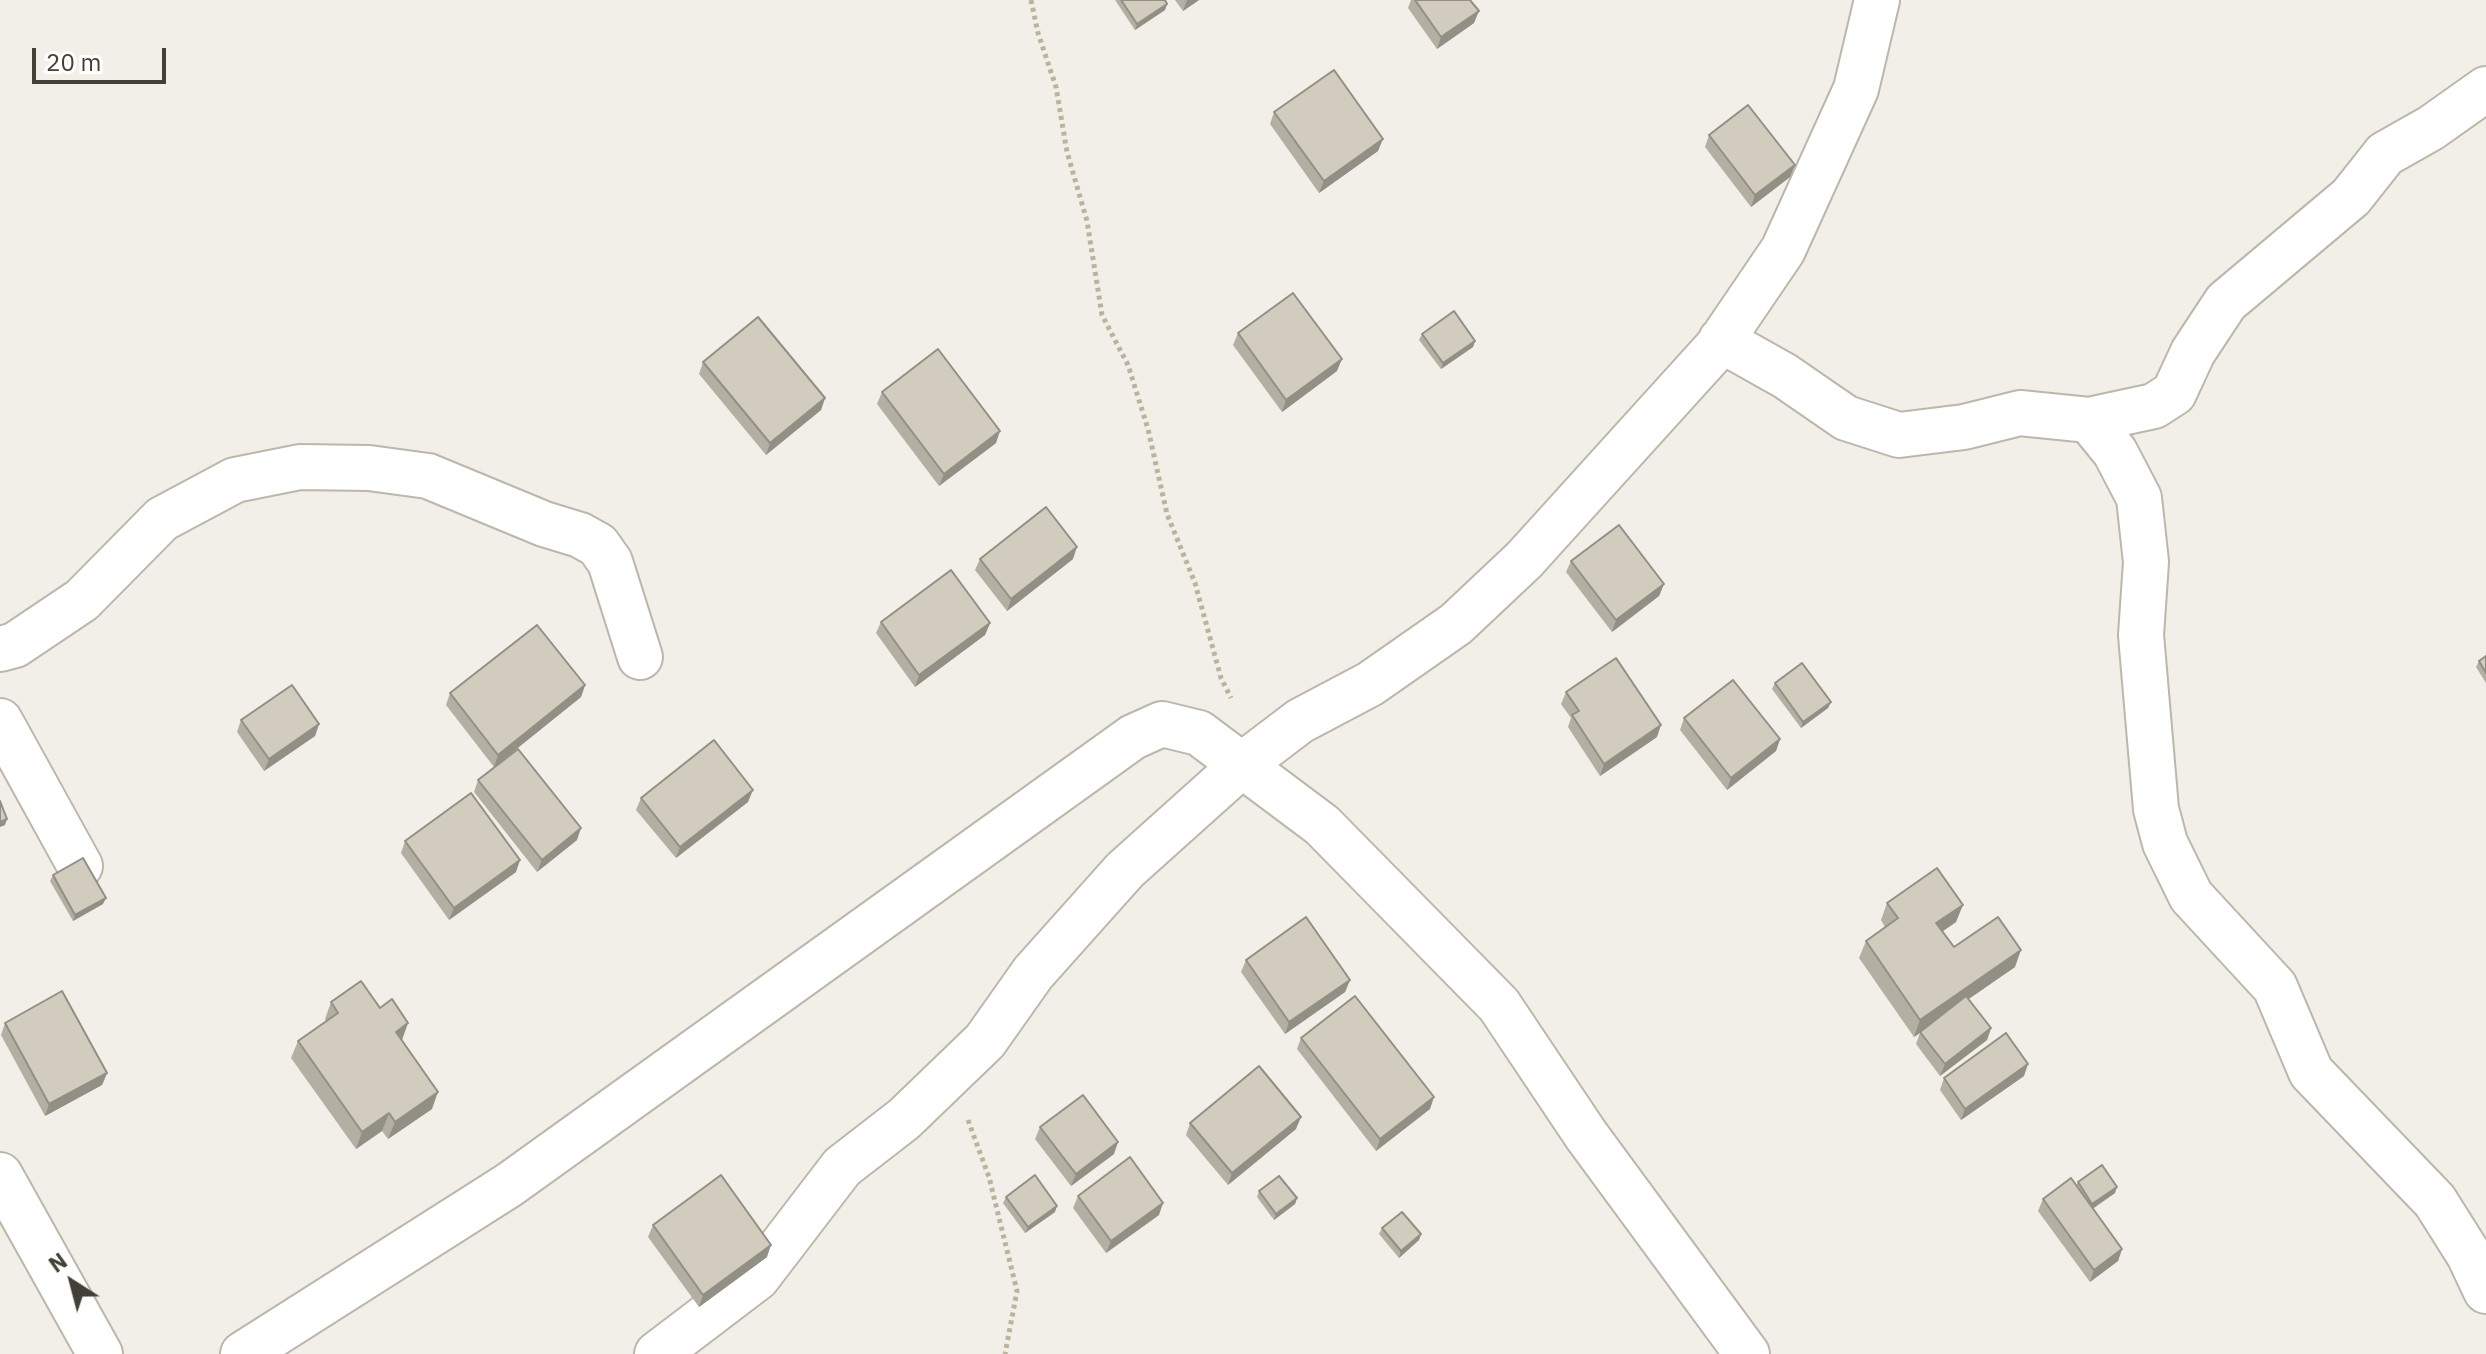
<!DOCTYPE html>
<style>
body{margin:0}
#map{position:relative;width:2486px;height:1354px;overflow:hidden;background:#f1efe7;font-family:"IBM Plex Sans",sans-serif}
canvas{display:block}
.north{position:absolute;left:32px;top:1242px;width:80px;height:80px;-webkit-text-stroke:6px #fff;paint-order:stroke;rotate:324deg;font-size:22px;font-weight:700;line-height:32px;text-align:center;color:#434037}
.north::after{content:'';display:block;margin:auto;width:28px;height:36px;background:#434037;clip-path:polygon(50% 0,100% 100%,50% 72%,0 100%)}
.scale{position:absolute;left:32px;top:48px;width:134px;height:36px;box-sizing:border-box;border:4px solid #434037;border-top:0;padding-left:10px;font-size:24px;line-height:28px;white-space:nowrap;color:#434037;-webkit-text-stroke:6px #fff;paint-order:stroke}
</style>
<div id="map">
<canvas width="2486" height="1354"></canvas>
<div class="north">N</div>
<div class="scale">20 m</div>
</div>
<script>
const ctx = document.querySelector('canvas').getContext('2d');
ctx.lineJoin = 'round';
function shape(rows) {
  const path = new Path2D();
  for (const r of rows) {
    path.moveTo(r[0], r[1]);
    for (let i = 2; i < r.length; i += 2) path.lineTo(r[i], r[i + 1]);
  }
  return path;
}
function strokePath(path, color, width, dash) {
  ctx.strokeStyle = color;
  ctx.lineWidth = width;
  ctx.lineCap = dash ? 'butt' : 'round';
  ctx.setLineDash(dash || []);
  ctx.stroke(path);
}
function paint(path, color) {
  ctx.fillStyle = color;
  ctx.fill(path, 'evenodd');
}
const street = shape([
 [1721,340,1785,376,1846,418,1899,435,1964,427,2020,413,2089,420,2115,452,2139,498,2146,562,2141,635,2156,809,2165,843,2191,896,2275,987,2311,1072,2435,1201,2469,1255,2486,1291],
 [2089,420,2154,406,2174,393,2193,352,2226,302,2351,197,2385,154,2431,128,2486,89],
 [0,649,15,645,82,600,162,519,235,480,300,467,369,468,428,476,544,524,580,535,598,545,610,562,640,657],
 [0,721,80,866],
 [0,1175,100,1354],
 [243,1354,509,1185,1133,737,1162,724,1199,733,1322,825,1499,1005,1586,1135,1747,1354],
 [657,1354,757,1278,842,1167,904,1119,985,1041,1033,973,1125,870,1242,765,1300,721,1370,684,1456,624,1524,560,1717,347,1783,250,1856,89,1877,0]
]);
strokePath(street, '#bbb7aa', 48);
strokePath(shape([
 [1031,0,1038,33,1056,87,1067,152,1087,221,1102,315,1128,365,1148,429,1167,514,1195,583,1221,678,1231,698],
 [968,1120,989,1177,1017,1291,1005,1354]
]), '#bbb49d', 5, [4, 4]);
strokePath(street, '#fff', 44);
paint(shape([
 [1115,0,1165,0,1167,4,1165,10,1135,30],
 [1175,0,1199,0,1183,11],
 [1411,0,1470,0,1474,23,1437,49,1408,8],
 [1274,112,1378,151,1319,193,1270,124],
 [1709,135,1790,177,1751,207,1705,147],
 [1238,333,1337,371,1282,412,1233,345],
 [1422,334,1475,341,1473,347,1441,369,1419,340],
 [703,362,825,398,821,410,766,455,699,374],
 [882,392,996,443,939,486,877,404],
 [980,559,1073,559,1007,611,975,570],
 [1571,561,1664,584,1659,596,1612,632,1566,572],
 [881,622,990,623,985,635,915,687,876,633],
 [2486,656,2486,683,2476,667,2479,661],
 [1775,683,1831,702,1828,708,1801,728,1772,689],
 [585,685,581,697,494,767,446,705,450,693],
 [1566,692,1657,737,1600,776,1568,727,1571,718,1561,704],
 [1684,718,1780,739,1776,751,1727,790,1680,730],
 [241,720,319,724,315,736,264,771,237,732],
 [478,780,577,840,537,872,474,792],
 [641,798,748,802,676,858,636,810],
 [405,841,516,872,449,920,401,853],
 [53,875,103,904,73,921,50,881],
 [1887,903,1956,922,1943,931,1954,947,2015,967,1968,999,1991,1028,1987,1040,1940,1076,1916,1044,1920,1033,1914,1037,1859,958,1866,941,1885,927,1881,920],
 [1246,960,1350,980,1345,992,1285,1034,1241,972],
 [331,1002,402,1040,432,1109,388,1139,382,1131,356,1149,291,1058,298,1041,326,1021,325,1019],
 [5,1023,107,1073,102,1085,45,1116,1,1035],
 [1301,1038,1430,1109,1376,1151,1297,1049],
 [2024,1076,1961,1120,1940,1090,1944,1078],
 [1190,1123,1296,1129,1228,1185,1186,1135],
 [1040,1127,1114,1154,1071,1186,1035,1139],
 [2078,1182,2115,1193,2093,1209,2122,1249,2118,1261,2090,1282,2038,1211,2043,1199,2076,1186],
 [1259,1191,1297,1198,1295,1204,1274,1220,1257,1197],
 [1078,1196,1159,1215,1106,1253,1073,1208],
 [1006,1197,1055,1212,1025,1233,1003,1203],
 [653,1225,767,1257,699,1307,648,1237],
 [1382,1228,1421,1234,1419,1240,1399,1258,1379,1234]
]), '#b4afa3');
paint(shape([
 [1187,0,1199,0,1183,11],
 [1167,4,1165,10,1135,30,1137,24],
 [1479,11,1474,23,1437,49,1441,37],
 [1383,139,1378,151,1319,193,1324,181],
 [1795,165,1790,177,1751,207,1755,195],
 [1475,341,1473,347,1441,369,1443,363],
 [1342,359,1337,371,1282,412,1286,400],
 [825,398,821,410,766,455,770,443],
 [1000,431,996,443,939,486,944,474],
 [1077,547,1073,559,1007,611,1011,599],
 [1664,584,1659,596,1612,632,1616,620],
 [990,623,985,635,915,687,919,675],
 [585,685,581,697,494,767,498,755],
 [1831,702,1828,708,1801,728,1803,722],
 [319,724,315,736,264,771,269,759],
 [1661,725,1657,737,1600,776,1604,764],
 [1780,739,1776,751,1727,790,1731,778],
 [753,790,748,802,676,858,680,847],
 [7,819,5,825,0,827,0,822],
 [581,828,577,840,537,872,542,860],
 [520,860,516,872,449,920,454,908],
 [106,898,103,904,73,921,75,915],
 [1963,905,1956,922,1930,940,1936,923],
 [2021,950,2015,967,1914,1037,1920,1020],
 [1350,980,1345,992,1285,1034,1289,1022],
 [408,1023,402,1040,396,1032],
 [1991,1028,1987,1040,1940,1076,1945,1064],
 [2028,1064,2024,1076,1961,1120,1965,1109],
 [107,1073,102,1085,45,1116,49,1104],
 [438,1092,432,1109,388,1139,395,1122],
 [1434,1097,1430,1109,1376,1151,1380,1139],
 [389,1113,382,1131,356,1149,362,1132],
 [1301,1117,1296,1129,1228,1185,1232,1173],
 [1118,1142,1114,1154,1071,1186,1076,1174],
 [2117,1187,2115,1193,2090,1210,2092,1204],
 [1297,1198,1295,1204,1274,1220,1276,1214],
 [1163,1203,1159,1215,1106,1253,1111,1241],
 [1057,1206,1055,1212,1025,1233,1028,1227],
 [1421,1234,1419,1240,1399,1258,1401,1251],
 [771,1245,767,1257,699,1307,703,1295],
 [2122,1249,2118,1261,2090,1282,2094,1270]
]), '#928f85');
const building = shape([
 [1121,0,1165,0,1167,4,1137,24,1121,0],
 [1415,0,1470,0,1479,11,1441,37,1415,0],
 [1334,70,1383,139,1324,181,1274,112,1334,70],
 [1748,105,1795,165,1755,195,1709,135,1748,105],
 [1293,293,1342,359,1286,400,1238,333,1293,293],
 [1454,311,1475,341,1443,363,1422,334,1454,311],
 [758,317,825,398,770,443,703,362,758,317],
 [938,349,1000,431,944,474,882,392,938,349],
 [1046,507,1077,547,1011,599,980,559,1046,507],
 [1619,525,1664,584,1616,620,1571,561,1619,525],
 [951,570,990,623,919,675,881,622,951,570],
 [537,625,585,685,498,755,450,693,537,625],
 [2486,656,2486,673,2479,661,2486,656],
 [1616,658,1661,725,1604,764,1572,715,1579,711,1566,692,1616,658],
 [1802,663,1831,702,1803,722,1775,683,1802,663],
 [1733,680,1780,739,1731,778,1684,718,1733,680],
 [292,685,319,724,269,759,241,720,292,685],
 [714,740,753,790,680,847,641,798,714,740],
 [518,749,581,828,542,860,478,780,518,749],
 [471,793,520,860,454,908,405,841,471,793],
 [0,801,7,819,0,822,0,801],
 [83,858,106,898,75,915,53,875,83,858],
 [1937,868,1963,905,1936,923,1954,947,1998,917,2021,950,1920,1020,1866,941,1898,918,1887,903,1937,868],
 [1306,917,1350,980,1289,1022,1246,960,1306,917],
 [361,981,380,1008,392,999,408,1023,396,1032,438,1092,395,1122,389,1113,362,1132,298,1041,338,1013,331,1002,361,981],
 [62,991,107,1073,49,1104,5,1023,62,991],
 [1355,996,1434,1097,1380,1139,1301,1038,1355,996],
 [1966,996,1991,1028,1945,1064,1920,1032,1966,996],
 [2006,1033,2028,1064,1965,1109,1944,1078,2006,1033],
 [1259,1066,1301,1117,1232,1173,1190,1123,1259,1066],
 [1083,1095,1118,1142,1076,1174,1040,1127,1083,1095],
 [1130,1157,1163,1203,1111,1241,1078,1196,1130,1157],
 [2102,1165,2117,1187,2092,1204,2078,1182,2102,1165],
 [721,1175,771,1245,703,1295,653,1225,721,1175],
 [1035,1175,1057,1206,1028,1227,1006,1197,1035,1175],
 [1279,1176,1297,1198,1276,1214,1259,1191,1279,1176],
 [2071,1178,2122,1249,2094,1270,2043,1199,2071,1178],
 [1402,1212,1421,1234,1401,1251,1382,1228,1402,1212]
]);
paint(building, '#d1ccbe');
strokePath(building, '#928f85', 2);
</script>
